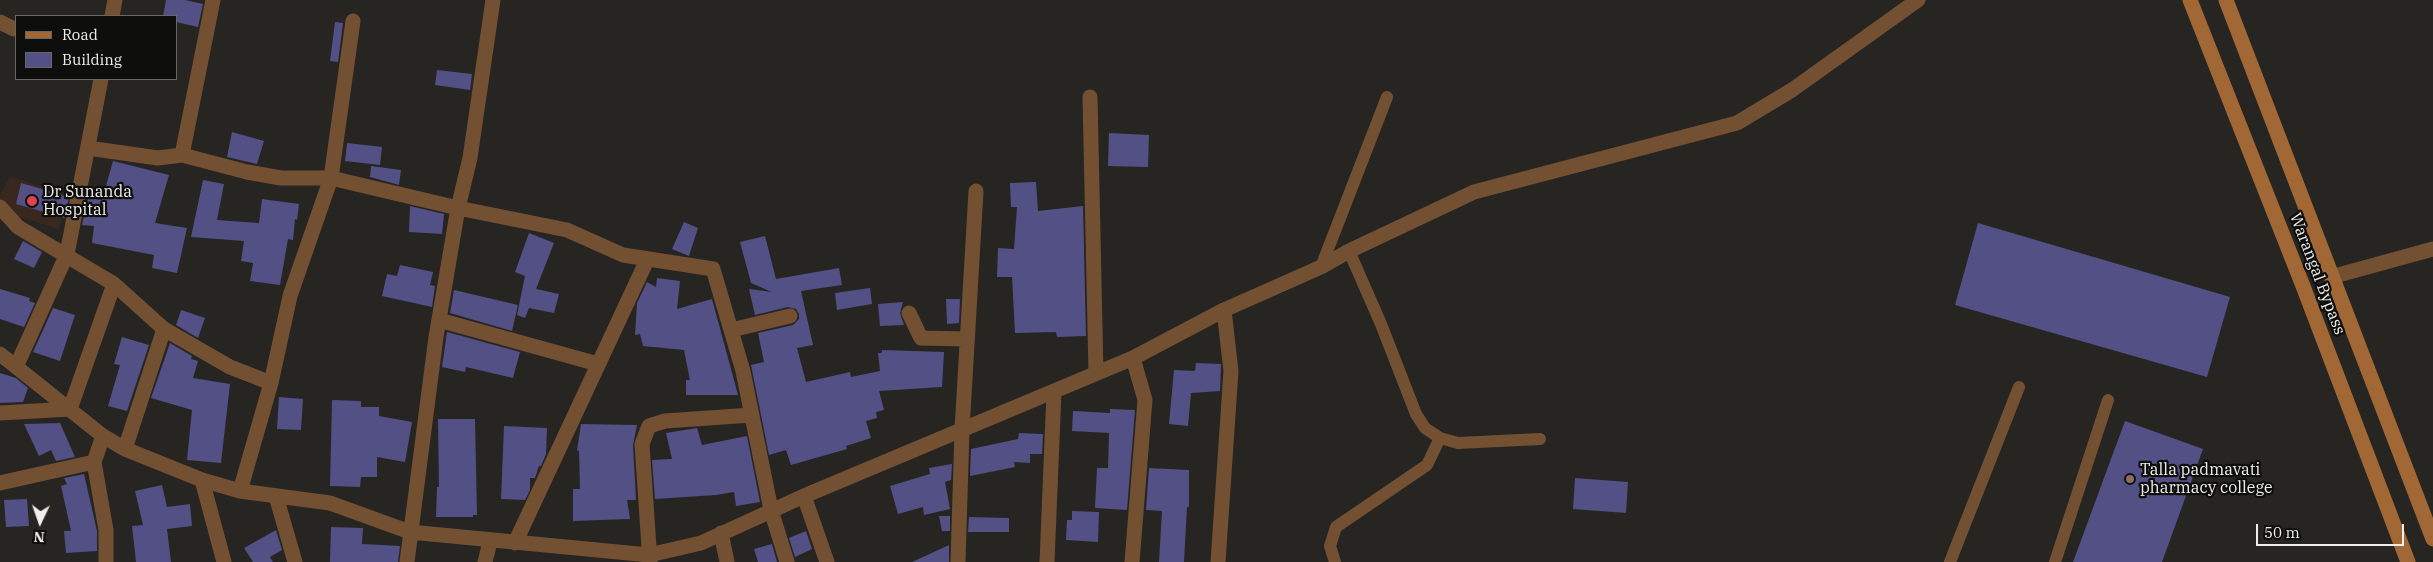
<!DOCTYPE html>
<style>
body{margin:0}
#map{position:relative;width:2433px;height:562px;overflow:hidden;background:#262522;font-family:"IBM Plex Serif",serif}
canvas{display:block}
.legend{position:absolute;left:15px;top:15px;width:162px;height:65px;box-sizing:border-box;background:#0e0e0d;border:1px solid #686867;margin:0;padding:6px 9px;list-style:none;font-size:15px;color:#efeeed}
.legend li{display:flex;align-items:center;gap:10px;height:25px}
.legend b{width:25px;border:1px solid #686867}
.north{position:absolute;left:15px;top:497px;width:50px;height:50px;-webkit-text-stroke:4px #0e0e0d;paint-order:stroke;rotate:183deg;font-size:14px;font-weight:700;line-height:20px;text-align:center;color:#efeeed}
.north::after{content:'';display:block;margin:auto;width:18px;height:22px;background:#efeeed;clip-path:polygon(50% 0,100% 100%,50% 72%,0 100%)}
.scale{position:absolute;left:2256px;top:524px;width:148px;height:22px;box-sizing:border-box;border:2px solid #efeeed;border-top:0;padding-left:6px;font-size:15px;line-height:18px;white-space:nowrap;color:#efeeed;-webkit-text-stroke:4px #0e0e0d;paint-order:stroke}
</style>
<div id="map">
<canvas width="2433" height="562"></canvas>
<ul class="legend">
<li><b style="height:6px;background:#a16836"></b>Road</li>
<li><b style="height:14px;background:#525085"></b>Building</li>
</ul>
<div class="north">N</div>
<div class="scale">50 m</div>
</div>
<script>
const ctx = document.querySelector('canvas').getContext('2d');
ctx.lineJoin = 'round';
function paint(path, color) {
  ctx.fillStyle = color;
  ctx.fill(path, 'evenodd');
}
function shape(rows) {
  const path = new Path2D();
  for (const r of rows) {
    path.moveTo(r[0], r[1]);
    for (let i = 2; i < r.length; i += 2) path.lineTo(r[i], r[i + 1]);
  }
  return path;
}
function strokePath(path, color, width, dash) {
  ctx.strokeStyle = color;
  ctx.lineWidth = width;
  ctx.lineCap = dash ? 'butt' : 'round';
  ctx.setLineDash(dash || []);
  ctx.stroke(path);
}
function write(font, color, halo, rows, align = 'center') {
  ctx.font = font + ' "IBM Plex Serif",serif';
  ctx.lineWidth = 4.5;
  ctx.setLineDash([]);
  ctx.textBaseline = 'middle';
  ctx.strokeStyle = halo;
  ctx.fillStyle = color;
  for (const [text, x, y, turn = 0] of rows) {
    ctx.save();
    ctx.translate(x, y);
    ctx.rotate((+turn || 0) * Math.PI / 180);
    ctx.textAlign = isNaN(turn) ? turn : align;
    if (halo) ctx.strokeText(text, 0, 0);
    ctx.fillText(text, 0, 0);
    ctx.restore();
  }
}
paint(shape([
 [10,176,66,195,59,229,6,213,0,207,0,195]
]), '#39281f');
paint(shape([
 [166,0,185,0,203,4,198,27,176,22,176,16,163,16],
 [335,22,343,23,338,62,330,61],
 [437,70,472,74,470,90,435,85],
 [232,132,264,141,257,164,227,157],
 [1109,133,1149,135,1148,167,1108,166],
 [347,143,382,147,380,165,345,161],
 [113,161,169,175,155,223,187,228,177,273,152,268,154,255,92,243,94,226,82,225,88,198,102,200],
 [371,166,401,170,399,185,370,177],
 [203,180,224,184,217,220,259,223,262,199,299,204,297,220,295,219,293,240,288,239,280,285,250,281,253,263,241,261,244,241,191,237],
 [1036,182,1038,211,1083,206,1086,336,1057,337,1056,332,1015,333,1012,277,997,277,998,248,1014,249,1017,207,1011,207,1010,183],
 [21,183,69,197,65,218,16,204],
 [410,206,444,214,442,234,409,232],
 [684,222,698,228,689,256,672,249],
 [1978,223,2230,297,2207,377,1955,305],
 [529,233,554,243,536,289,559,294,554,313,529,308,525,318,517,315,525,276,515,272],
 [765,236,776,279,839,268,842,285,801,291,813,345,797,348,806,382,850,372,851,377,880,371,878,353,882,353,882,350,944,352,942,387,879,391,884,410,876,412,877,418,866,421,871,438,846,446,847,449,791,465,786,450,769,455,751,365,764,362,758,333,793,325,799,319,799,314,796,309,788,307,755,315,749,289,772,292,751,283,740,242],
 [23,241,42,252,34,268,14,259],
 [400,265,433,272,430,285,435,286,432,307,382,296,387,274,397,276],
 [657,278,680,281,677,309,712,299,738,395,686,395,686,380,690,380,684,350,643,346,640,334,635,335,637,303,647,282,656,287],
 [870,288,872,304,837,310,835,293],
 [0,289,30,298,29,301,35,303,24,327,0,319],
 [454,290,518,305,512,331,450,313],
 [946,299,960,299,959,323,947,324],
 [903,302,900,313,904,325,880,326,878,304],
 [53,308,75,315,60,361,33,352],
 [181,310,205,318,198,338,176,325],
 [447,332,520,352,513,378,466,367,465,372,442,367],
 [122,337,149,345,127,411,108,406,120,365,114,364],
 [170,343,192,356,191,359,198,361,193,378,230,384,221,463,187,460,192,410,151,398],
 [1196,363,1221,364,1220,391,1191,393,1188,426,1169,424,1174,370,1195,371],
 [0,373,16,378,28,388,23,402,0,403],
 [279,397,303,399,301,430,277,429],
 [332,400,361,401,361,407,379,407,379,416,412,422,405,462,377,457,377,477,361,477,360,487,330,486],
 [1110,409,1135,410,1127,510,1095,508,1097,468,1108,468,1109,433,1072,431,1073,411,1110,413],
 [438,419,475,419,477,515,473,515,473,517,436,517,437,487,439,487],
 [2125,421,2203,449,2162,562,2073,562],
 [60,423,75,457,56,461,51,450,39,456,24,424],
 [581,424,637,425,633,445,636,500,627,500,630,519,573,521,573,489,580,489,579,451,577,450],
 [504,426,547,428,546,454,541,466,539,466,535,478,530,478,530,490,525,500,501,499],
 [697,428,702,445,747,436,760,502,736,506,734,492,716,495,655,499,652,460,672,459,666,433],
 [1019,433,1043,434,1042,454,1030,454,1030,463,1014,462,1015,467,970,476,971,449,1018,439],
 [952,464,951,480,945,482,950,509,924,515,923,507,898,514,890,486,930,474,929,468],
 [1149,468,1189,470,1189,507,1187,507,1184,562,1159,562,1162,511,1146,510],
 [84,474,97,531,97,551,66,553,64,531,71,531,61,486,67,484,64,478],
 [1575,478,1628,482,1626,513,1573,509],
 [162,485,167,507,190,504,192,526,167,529,171,562,136,562,132,526,143,525,135,491],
 [27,499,29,526,6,527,4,500],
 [1072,511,1099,512,1098,542,1066,540,1067,520,1072,520],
 [939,516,950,516,950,531,942,531],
 [969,517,1009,518,1009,532,968,532],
 [331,527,363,528,362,544,400,546,398,562,330,562],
 [276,530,282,550,270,557,273,562,253,562,244,548],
 [806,531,812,549,795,557,789,538],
 [772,544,777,562,758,562,754,549],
 [949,545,949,562,912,562]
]), '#525085');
strokePath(shape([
 [1349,251,1381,324,1416,414,1425,428,1440,438,1458,443,1540,439],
 [1321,267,1387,97],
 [1335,562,1330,546,1336,527,1427,465,1440,438],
 [1950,562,2019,387],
 [2055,562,2108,400]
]), '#745033', 12);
strokePath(shape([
 [112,16,115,0],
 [0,22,14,29],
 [1090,97,1096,373],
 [88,148,158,158,182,155,247,172,281,178,331,178,458,208,567,230,623,255,713,269,743,371,771,510,787,562],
 [182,155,213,0],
 [0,207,18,227,114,284,164,329,230,367,271,383],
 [2331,277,2433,249],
 [909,313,921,338,967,339],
 [439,320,598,364],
 [731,330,790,316],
 [0,354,103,436,125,449,202,480,240,491,330,503,410,532,649,555,701,543,804,496,1133,358,1224,310,1321,267,1349,251,1474,192,1737,123,1792,90,1918,0],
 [16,367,67,254,101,79],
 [0,413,70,409,114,284],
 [103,436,94,462,106,530,106,562],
 [125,449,164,329],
 [202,480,224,562],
 [0,483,94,462],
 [240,491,271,383,290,296,331,178,353,21],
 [276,496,295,562],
 [804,496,827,562],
 [721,533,727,562],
 [515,543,647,260],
 [407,562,436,337,458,208,470,158,493,0],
 [485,562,490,542],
 [650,562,642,444,649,426,665,421,752,415],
 [958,562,962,430,976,191],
 [1047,562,1054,392],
 [1132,562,1145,400,1133,358],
 [1218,562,1231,371,1224,310]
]), '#745033', 15);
strokePath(shape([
 [2190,0,2303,286,2408,562],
 [2226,0,2433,539]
]), '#a16836', 15);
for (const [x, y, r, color] of [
 [32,201,6,"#e0444e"],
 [2130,479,5,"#8d6e63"]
]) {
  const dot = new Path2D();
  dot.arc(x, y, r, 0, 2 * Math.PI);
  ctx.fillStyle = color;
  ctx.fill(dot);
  strokePath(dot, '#0e0e0d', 2);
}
write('16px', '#efeeed', '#0e0e0d', [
 ["Dr Sunanda",43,192],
 ["Hospital",43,210],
 ["Talla padmavati",2140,470],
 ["pharmacy college",2140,488]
], 'left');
write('16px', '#efeeed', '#0e0e0d', [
 ["Warangal Bypass",2317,274,69]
]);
</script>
